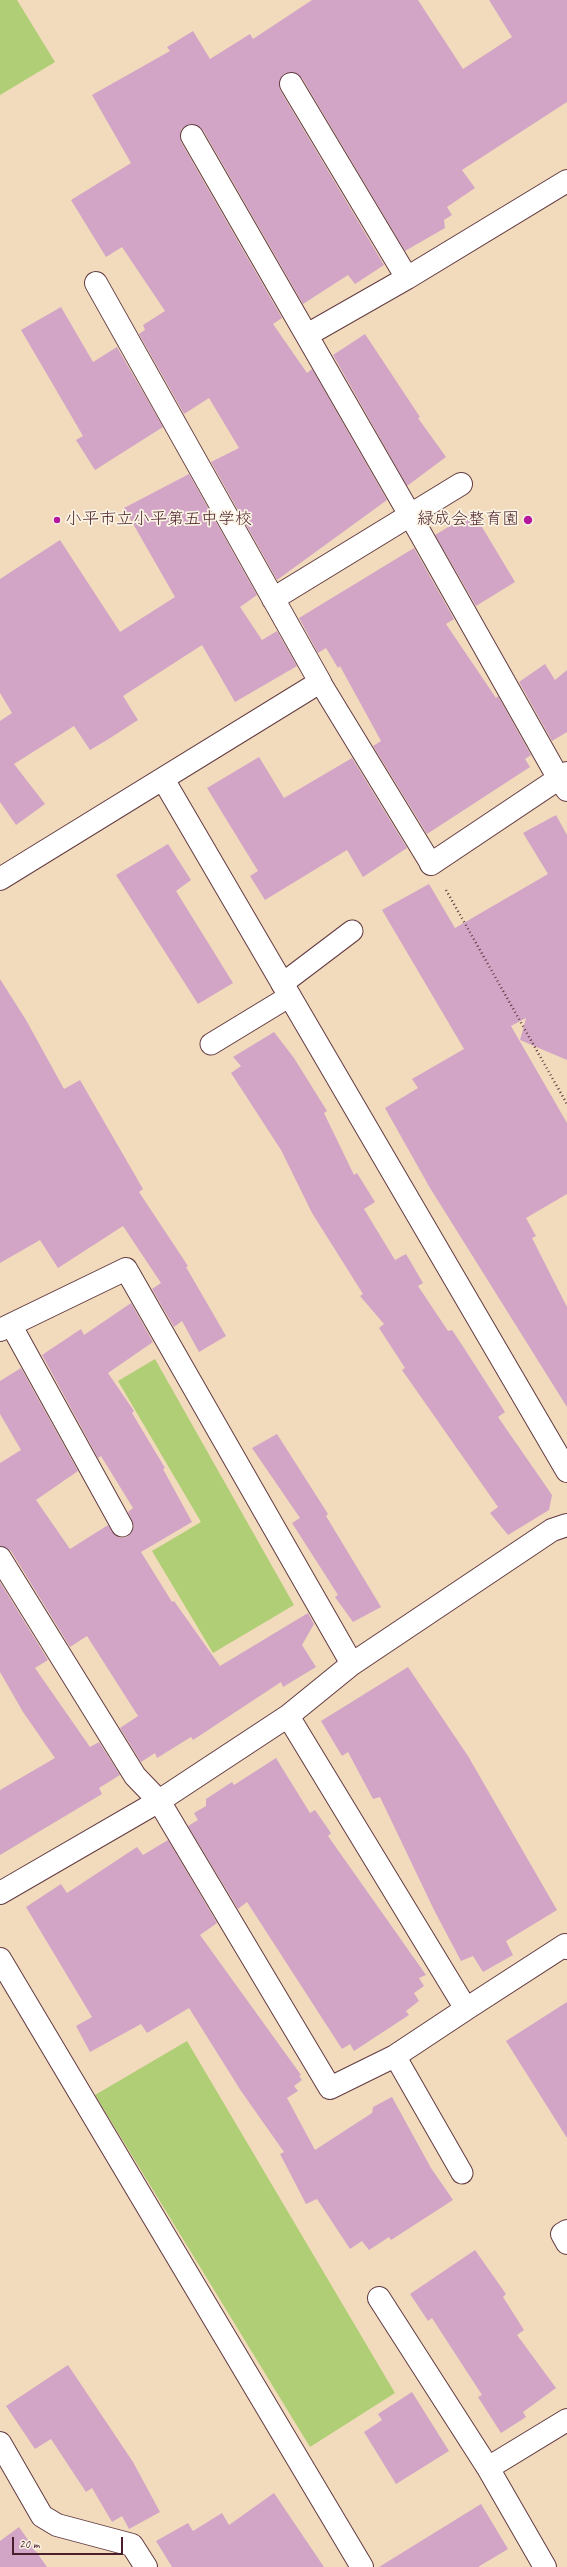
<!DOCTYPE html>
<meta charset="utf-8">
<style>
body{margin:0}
#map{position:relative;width:567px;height:2567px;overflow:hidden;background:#f1dbbc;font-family:Caveat,sans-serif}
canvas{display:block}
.scale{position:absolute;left:12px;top:2537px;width:111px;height:18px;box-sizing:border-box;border:2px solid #4a1f2b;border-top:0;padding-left:5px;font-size:12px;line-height:14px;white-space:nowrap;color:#4a1f2b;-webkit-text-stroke:3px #fcf5e5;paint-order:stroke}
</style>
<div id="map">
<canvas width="567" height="2567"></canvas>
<div class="scale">20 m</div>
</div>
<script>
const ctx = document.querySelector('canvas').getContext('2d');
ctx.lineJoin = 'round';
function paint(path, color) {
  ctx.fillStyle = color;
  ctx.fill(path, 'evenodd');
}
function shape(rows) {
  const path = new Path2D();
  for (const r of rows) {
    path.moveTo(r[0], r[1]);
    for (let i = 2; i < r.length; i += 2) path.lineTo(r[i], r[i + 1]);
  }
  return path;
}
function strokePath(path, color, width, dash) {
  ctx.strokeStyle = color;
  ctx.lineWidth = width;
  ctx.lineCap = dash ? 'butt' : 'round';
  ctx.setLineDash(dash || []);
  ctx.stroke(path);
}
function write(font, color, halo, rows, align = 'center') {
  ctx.font = font + ' Caveat,"Klee One",sans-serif';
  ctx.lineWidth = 3.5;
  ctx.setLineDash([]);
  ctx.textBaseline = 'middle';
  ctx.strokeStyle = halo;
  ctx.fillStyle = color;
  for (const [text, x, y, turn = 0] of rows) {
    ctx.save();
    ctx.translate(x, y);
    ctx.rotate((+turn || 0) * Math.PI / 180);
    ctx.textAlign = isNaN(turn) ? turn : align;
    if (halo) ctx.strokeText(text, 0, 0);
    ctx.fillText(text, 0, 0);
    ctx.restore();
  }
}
paint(shape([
 [0,0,17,0,55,62,0,95],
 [155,1359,294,1605,213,1653,152,1551,201,1522,118,1381],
 [187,2041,395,2393,310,2447,95,2095]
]), '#b0ce75');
paint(shape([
 [312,0,418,0,463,69,512,37,489,0,567,0,567,102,462,170,475,188,447,207,452,215,444,220,445,228,405,251,302,78,291,72,284,74,279,84,280,90,384,265,355,284,348,275,303,304,203,130,192,124,181,129,181,142,282,318,273,324,307,373,312,369,387,500,277,580,211,462,239,448,209,398,184,414,139,334,145,330,143,325,165,311,122,247,106,257,71,200,131,163,92,95,170,51,167,47,193,31,210,59,250,34,253,39],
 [61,307,93,362,117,347,163,427,95,470,76,440,83,436,21,330],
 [365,334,420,417,418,418,446,457,407,486,333,355],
 [189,474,257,595,240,607,262,640,277,631,297,666,235,702,202,645,123,696,138,720,107,740,90,750,74,726,14,764,45,804,16,825,0,802,0,721,12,713,0,693,0,579,60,540,120,632,175,597,124,508],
 [473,512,515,582,476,606,435,535],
 [414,548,454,619,446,624,496,698,498,696,531,755,525,759,530,767,427,834,373,746,381,741,340,666,338,668,326,648,318,653,299,618],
 [545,664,555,680,567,670,567,732,552,741,519,682],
 [259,757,284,798,352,758,407,848,363,877,347,850,265,900,250,876,258,871,207,788],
 [556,815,567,835,567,1060,520,1040,526,1018,511,1026,567,1123,567,1194,526,1218,536,1236,532,1238,567,1307,567,1407,430,1188,385,1108,418,1088,412,1079,464,1049,382,910,429,884,455,928,548,874,523,833],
 [168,844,191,880,176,891,233,983,198,1004,116,875],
 [0,979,26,1020,64,1089,80,1080,143,1189,139,1192,188,1266,186,1267,226,1336,199,1352,182,1321,174,1327,152,1289,161,1283,123,1226,58,1268,40,1240,0,1263],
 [274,1032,294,1058,327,1111,324,1113,354,1175,357,1173,375,1202,364,1209,395,1260,406,1254,423,1283,418,1286,448,1331,452,1330,464,1348,505,1412,498,1417,552,1495,549,1510,508,1535,490,1513,498,1507,402,1370,405,1368,379,1328,384,1324,360,1296,363,1294,312,1213,281,1150,231,1073,241,1066,233,1057],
 [131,1303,153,1342,108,1373,134,1411,132,1413,165,1468,163,1469,192,1522,141,1552,172,1602,174,1601,220,1666,308,1613,314,1624,302,1645,316,1667,283,1687,281,1682,193,1740,191,1737,157,1758,155,1753,141,1762,120,1728,138,1716,87,1636,70,1647,11,1551,0,1546,0,1463,21,1450,0,1414,0,1381,21,1368,78,1471,36,1500,70,1549,108,1525,116,1536,121,1538,127,1537,132,1532,134,1526,128,1512,133,1508,101,1456,98,1458,42,1355,81,1329,84,1335],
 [277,1434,328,1514,326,1516,381,1607,353,1622,335,1597,338,1595,292,1523,300,1518,252,1448],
 [0,1582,48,1660,35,1668,90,1747,99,1742,120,1775,99,1788,102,1794,0,1855,0,1790,55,1758,23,1712,0,1672],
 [408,1667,468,1756,557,1910,506,1941,513,1955,483,1972,473,1956,461,1961,434,1910,380,1797,373,1799,348,1752,342,1756,321,1721],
 [276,1758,310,1813,315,1810,331,1833,328,1836,426,1975,419,1978,424,1986,414,1993,419,2001,406,2011,409,2015,354,2051,350,2044,342,2049,247,1902,238,1909,188,1826,198,1820,194,1813,206,1806,206,1799,232,1782,234,1785],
 [168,1840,217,1923,200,1935,301,2075,299,2076,302,2080,294,2086,298,2091,287,2098,315,2150,372,2113,373,2107,392,2097,431,2168,453,2200,391,2240,389,2237,369,2250,362,2241,350,2249,317,2199,306,2204,280,2154,284,2152,241,2091,189,2008,147,2033,141,2024,90,2052,76,2026,92,2017,26,1907,61,1884,67,1893,137,1847,143,1855],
 [567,2002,567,2138,506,2041],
 [475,2250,506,2294,503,2297,524,2330,517,2335,556,2388,523,2412,526,2417,501,2433,478,2397,482,2395,432,2318,428,2321,410,2294],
 [68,2365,133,2462,160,2512,129,2529,122,2516,112,2522,92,2488,86,2492,51,2439,35,2449,6,2406],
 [412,2392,449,2451,396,2484,364,2432,382,2420,378,2414],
 [274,2493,324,2567,172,2567,156,2541,188,2523,193,2531,222,2513,229,2525],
 [481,2504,508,2549,478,2567,379,2567],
 [19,2527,47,2567,0,2567,0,2541]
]), '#d2a5c6');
const lane = shape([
 [320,682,431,864],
 [282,984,352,931],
 [211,1044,290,996],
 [11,1325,122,1526],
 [395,2056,462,2173]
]);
const street = shape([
 [291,84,407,278],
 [192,136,410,515,559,779,567,790],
 [307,335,407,278,567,181],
 [273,599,461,484],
 [163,779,567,1471],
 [431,864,567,773],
 [0,879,320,682,96,283],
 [0,1330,126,1269,352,1664],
 [0,1558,135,1776,159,1801,330,2088,395,2056,466,2009,288,1716],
 [0,1893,159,1801,288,1716,352,1664,552,1530,567,1525],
 [0,1959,362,2567],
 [466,2009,565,1945,567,1948],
 [567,2231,562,2234,567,2243],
 [379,2298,488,2468,545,2567],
 [0,2443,42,2516,57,2525,132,2545,146,2567],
 [488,2468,567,2420]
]);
strokePath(lane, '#633b41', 23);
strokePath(street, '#633b41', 24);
strokePath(shape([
 [446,890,567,1104]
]), '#633b41', 2.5, [1, 3]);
strokePath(lane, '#fff', 21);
strokePath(street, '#fff', 22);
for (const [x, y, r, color] of [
 [57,520,4,"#b5179e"],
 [528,520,5,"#b5179e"]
]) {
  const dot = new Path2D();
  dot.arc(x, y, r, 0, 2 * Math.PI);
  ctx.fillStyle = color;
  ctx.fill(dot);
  strokePath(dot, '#fcf5e5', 1.5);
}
write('17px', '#4a1f2b', '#fcf5e5', [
 ["小平市立小平第五中学校",65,520],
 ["緑成会整育園",519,520,"right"]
], 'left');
</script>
